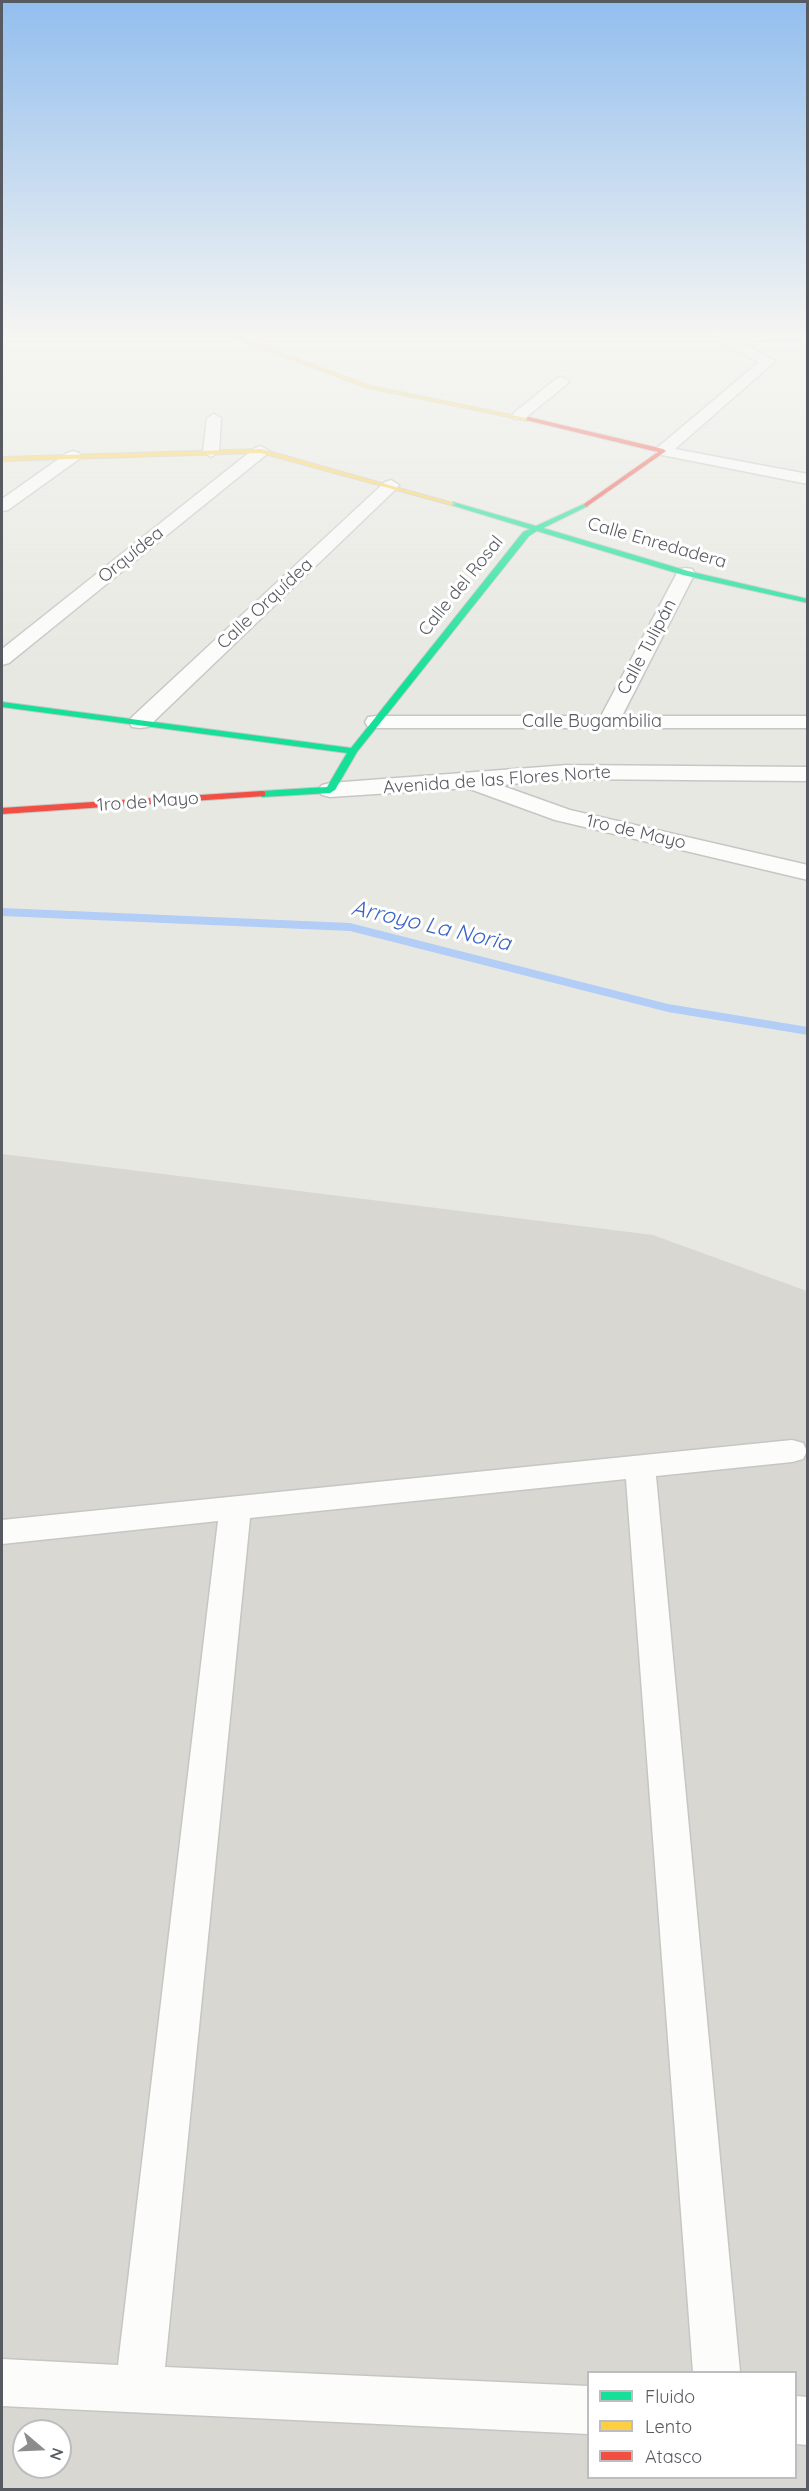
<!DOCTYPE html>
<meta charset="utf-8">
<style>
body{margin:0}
#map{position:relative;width:809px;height:2491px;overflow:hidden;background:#e8e8e2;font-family:Quicksand,sans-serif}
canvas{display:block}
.frame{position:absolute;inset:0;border:3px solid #575a61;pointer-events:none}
.legend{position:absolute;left:587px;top:2371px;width:210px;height:108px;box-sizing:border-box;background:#fff;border:2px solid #bcbdc0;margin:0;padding:8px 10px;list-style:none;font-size:18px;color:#575a61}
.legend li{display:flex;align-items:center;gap:12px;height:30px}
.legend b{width:30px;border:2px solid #bcbdc0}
.north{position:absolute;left:12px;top:2419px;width:60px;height:60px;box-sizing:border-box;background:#fff;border:2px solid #bcbdc0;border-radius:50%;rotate:109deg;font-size:16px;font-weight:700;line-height:24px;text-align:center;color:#575a61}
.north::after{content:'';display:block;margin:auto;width:21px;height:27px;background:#8a8c8e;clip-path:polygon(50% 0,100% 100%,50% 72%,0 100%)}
</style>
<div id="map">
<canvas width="809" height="2491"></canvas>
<div class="frame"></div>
<ul class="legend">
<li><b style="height:8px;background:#16e098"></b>Fluido</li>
<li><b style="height:8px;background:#ffcf43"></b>Lento</li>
<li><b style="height:8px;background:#f24e42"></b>Atasco</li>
</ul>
<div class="north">N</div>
</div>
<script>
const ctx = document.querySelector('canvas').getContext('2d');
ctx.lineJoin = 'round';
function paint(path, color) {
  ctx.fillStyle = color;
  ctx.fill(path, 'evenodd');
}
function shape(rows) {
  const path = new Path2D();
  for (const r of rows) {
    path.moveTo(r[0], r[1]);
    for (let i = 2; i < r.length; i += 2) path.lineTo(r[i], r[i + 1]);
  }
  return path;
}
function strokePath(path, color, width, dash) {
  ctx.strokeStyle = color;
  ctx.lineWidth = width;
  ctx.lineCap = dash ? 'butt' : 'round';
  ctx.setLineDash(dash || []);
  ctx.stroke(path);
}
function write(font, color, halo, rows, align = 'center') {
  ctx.font = font + ' Quicksand,sans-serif';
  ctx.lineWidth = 6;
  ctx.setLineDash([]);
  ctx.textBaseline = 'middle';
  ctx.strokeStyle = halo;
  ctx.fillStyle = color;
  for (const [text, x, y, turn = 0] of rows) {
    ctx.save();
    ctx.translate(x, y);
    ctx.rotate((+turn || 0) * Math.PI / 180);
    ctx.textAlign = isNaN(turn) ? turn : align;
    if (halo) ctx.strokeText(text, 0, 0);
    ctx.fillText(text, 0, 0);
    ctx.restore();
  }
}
paint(shape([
 [2,1154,653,1235,807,1291,807,2489,2,2490],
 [588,2372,796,2372,796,2478,588,2478],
 [24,2431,60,2431,60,2467,24,2467]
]), '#d8d7d1');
paint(shape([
 [2,908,350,923,668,1004,808,1027,808,1035,668,1012,350,931,2,916,2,908]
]), '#b2cdf6');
const lane = shape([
 [792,1440,803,1443,807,1451,803,1459,792,1462,656,1476,740,2372,693,2372,626,1479,250,1518,165,2367,588,2386,588,2434,2,2406,2,2359,118,2365,218,1521,2,1544,2,1520,792,1440],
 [796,2396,808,2397,808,2445,796,2444,796,2396]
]);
const street = shape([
 [777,331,808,331,808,337,741,342,775,361,675,449,808,474,808,484,657,454,655,451,657,448,759,362,720,342,718,339,720,336,777,331],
 [562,377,569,381,567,384,524,419,514,419,512,416,514,413,557,378,562,377],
 [214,414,221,418,219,452,211,457,203,452,207,418,214,414],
 [261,446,269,451,267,454,9,663,2,665,2,649,255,448,261,446],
 [73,451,79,453,81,456,79,459,8,510,2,511,2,499,67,453,73,451],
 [391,480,399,485,397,488,148,727,140,728,132,727,129,722,132,717,385,482,391,480],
 [686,568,692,569,695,573,622,716,808,716,808,728,376,728,368,727,365,722,368,717,376,716,601,716,677,573,680,569,686,568],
 [568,765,808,767,808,781,568,779,500,785,570,810,808,865,808,880,555,820,467,788,330,797,322,795,318,790,322,785,330,783,568,765]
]);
const fast = shape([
 [453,502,536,526,584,504,588,504,588,506,543,528,688,571,808,599,808,603,683,575,537,531,529,536,357,752,335,790,330,793,262,797,257,794,262,791,327,787,347,753,2,707,2,702,351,748,523,532,530,529,451,505,453,502]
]);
const slow = shape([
 [214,331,222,331,371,386,531,419,528,421,368,388,214,331],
 [261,449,456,504,451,505,261,453,2,461,2,457,261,449]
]);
const jam = shape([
 [528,417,663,449,666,451,586,507,584,504,658,452,526,420,528,417],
 [262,791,265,792,265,796,2,814,2,808,262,791]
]);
strokePath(lane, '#c6c6c6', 3);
strokePath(street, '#c6c6c6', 3);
strokePath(fast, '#c7c7c7', 2);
strokePath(slow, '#c7c7c7', 2);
strokePath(jam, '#c7c7c7', 2);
paint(lane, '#fcfcfb');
paint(street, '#fcfcfb');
paint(fast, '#16e098');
paint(slow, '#ffcf43');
paint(jam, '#f24e42');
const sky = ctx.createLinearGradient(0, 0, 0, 680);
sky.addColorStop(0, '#92beee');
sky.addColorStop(0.49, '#f5f5f2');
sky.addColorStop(1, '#f5f5f200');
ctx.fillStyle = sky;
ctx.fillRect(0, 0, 809, 680);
write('18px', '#575a61', '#fff', [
 ["Calle Enredadera",657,543,16],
 ["Orquídea",131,555,-39],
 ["Calle del Rosal",461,586,-51],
 ["Calle Orquídea",265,604,-43],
 ["Calle Tulipán",647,647,-62],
 ["Calle Bugambilia",592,722],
 ["Avenida de las Flores Norte",497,780,-4],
 ["1ro de Mayo",148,802,-4],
 ["1ro de Mayo",636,832,13]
]);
write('italic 22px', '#3863c8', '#fff', [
 ["Arroyo La Noria",431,926,13]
]);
</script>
